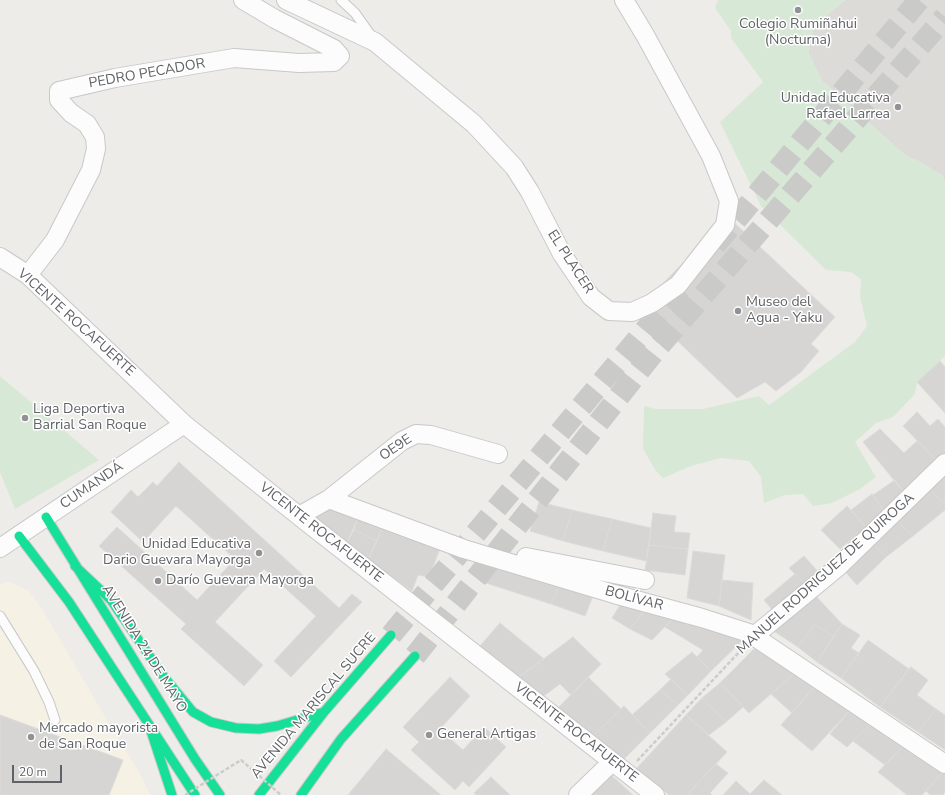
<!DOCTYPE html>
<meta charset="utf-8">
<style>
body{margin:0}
#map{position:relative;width:945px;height:795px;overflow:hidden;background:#edece9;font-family:"Nunito Sans",sans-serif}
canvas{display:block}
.scale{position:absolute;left:12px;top:765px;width:50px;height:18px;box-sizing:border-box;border:2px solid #5f6266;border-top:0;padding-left:5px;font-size:12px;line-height:14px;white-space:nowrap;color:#5f6266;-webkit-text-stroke:3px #fff;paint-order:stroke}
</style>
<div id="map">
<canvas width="945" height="795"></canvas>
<div class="scale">20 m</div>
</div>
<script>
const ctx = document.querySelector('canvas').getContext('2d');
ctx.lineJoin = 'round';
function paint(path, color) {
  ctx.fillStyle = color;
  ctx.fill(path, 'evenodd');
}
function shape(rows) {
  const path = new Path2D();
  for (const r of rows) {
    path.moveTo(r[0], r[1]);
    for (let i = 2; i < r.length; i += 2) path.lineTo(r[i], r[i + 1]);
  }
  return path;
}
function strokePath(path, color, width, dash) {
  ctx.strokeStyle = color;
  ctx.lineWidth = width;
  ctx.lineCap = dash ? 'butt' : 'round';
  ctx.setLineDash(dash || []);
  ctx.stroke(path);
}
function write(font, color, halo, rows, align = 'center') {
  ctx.font = font + ' "Nunito Sans",sans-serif';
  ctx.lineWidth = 3;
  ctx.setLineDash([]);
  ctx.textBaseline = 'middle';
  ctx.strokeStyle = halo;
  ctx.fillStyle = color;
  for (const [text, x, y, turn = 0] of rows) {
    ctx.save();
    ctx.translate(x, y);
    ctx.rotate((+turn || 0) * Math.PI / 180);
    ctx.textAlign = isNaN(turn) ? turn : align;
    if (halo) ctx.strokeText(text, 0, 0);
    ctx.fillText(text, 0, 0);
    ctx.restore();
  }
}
paint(shape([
 [10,582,29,591,42,609,107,720,138,770,150,795,0,795,0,584]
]), '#f5f1e5');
paint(shape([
 [845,0,945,0,945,185,943,176,920,162,906,156,822,81,808,52,814,26]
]), '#dddbd8');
paint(shape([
 [718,0,845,0,814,26,808,52,822,81,906,156,920,162,943,176,945,185,945,356,917,382,915,394,893,417,876,423,855,442,876,477,860,489,832,503,813,506,803,494,785,495,764,503,761,477,749,461,721,458,691,466,663,478,656,471,643,449,644,406,656,409,703,409,759,396,769,405,855,342,867,326,860,297,861,279,851,272,826,270,761,206,720,122,763,82,731,38,731,31,715,8],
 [0,376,99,460,15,509,0,472]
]), '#d8e8d6');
const building = shape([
 [728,217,835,317,811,344,819,351,801,372,776,391,765,382,737,398,641,306,728,217],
 [940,361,945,367,945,413,917,382,940,361],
 [917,412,930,426,938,419,945,427,945,455,938,462,903,426,917,412],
 [880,429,904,453,917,441,938,462,906,495,863,442,880,429],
 [179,462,339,608,352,594,362,602,291,677,274,661,316,616,264,569,215,622,263,665,244,686,181,629,186,624,99,546,117,527,197,600,235,559,176,506,143,542,111,512,131,490,138,497,153,482,157,486,179,462],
 [945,471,945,504,929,489,945,471],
 [895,480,906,495,885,512,873,495,895,480],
 [929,489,945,504,945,510,913,536,895,519,929,489],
 [872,494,885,512,866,527,851,510,872,494],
 [539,502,572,510,563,541,530,531,539,502],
 [323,506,358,518,346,544,309,514,323,506],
 [847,506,866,527,840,549,821,530,847,506],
 [572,510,612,519,603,551,563,541,572,510],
 [653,513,676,516,674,532,690,533,688,549,649,545,653,513],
 [358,518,383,526,377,541,354,530,358,518],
 [612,519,651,528,646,561,603,551,612,519],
 [895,519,913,536,886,557,871,541,895,519],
 [383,526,441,546,429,577,418,575,412,591,368,560,383,526],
 [354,530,377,541,368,560,346,544,354,530],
 [871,541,886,557,857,585,842,568,871,541],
 [649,545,688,549,685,575,645,570,649,545],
 [693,551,725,555,719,606,687,598,693,551],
 [804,556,821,575,807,586,789,568,804,556],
 [494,562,562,580,551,604,483,582,494,562],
 [795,574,807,586,774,612,764,600,795,574],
 [562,580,595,591,585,616,551,604,562,580],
 [722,580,753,583,751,620,719,606,722,580],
 [814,594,842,624,833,637,815,624,798,647,772,630,814,594],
 [624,599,648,606,630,629,612,618,624,599],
 [648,606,678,613,652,640,630,629,648,606],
 [678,613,745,638,711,671,697,657,703,650,665,627,678,613],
 [500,623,544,659,518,678,479,647,500,623],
 [815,624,833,637,817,662,798,647,815,624],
 [842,624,860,635,851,648,859,653,841,678,817,662,842,624],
 [573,637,601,664,571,695,560,684,541,698,518,678,573,637],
 [868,640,909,669,880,707,841,678,868,640],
 [757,646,796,672,749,713,720,683,757,646],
 [692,652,711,671,688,695,665,674,692,652],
 [911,667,928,680,917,695,936,709,918,732,880,707,911,667],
 [796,672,816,685,792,713,771,694,796,672],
 [450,677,470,696,440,729,463,750,484,727,506,747,469,787,463,781,455,790,411,750,419,742,403,727,450,677],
 [588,677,621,709,593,736,558,708,588,677],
 [671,679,688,695,678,705,660,690,671,679],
 [720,683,743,707,726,722,702,698,720,683],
 [816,685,851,709,812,751,781,725,816,685],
 [660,690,678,705,650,733,632,715,660,690],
 [702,698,726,722,709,735,686,715,702,698],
 [624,706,650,733,624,759,593,736,624,706],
 [851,709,871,723,847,747,830,734,851,709],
 [936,709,945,715,945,750,918,732,936,709],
 [0,715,123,760,109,795,0,795,0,715],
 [686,715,727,752,687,795,669,795,636,769,686,715],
 [871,723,904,745,885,765,853,741,871,723],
 [904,745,943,772,922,795,907,795,878,772,904,745],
 [386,749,441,795,348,795,386,749],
 [716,764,728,773,710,793,712,795,687,795,716,764],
 [943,772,945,773,945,792,943,795,930,795,926,791,943,772],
 [610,774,633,795,590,795,610,774],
 [491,777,510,795,476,795,474,793,491,777],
 [764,780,782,795,749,795,764,780],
 [736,781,750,794,749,795,723,795,736,781]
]);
paint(building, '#d6d5d3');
strokePath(building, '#dcdbd8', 1);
strokePath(shape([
 [715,245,919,0],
 [391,635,686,281],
 [415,656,654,352,945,17]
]), '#cacac8', 22, [22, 11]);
const lane = shape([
 [341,0,355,13,372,37],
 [0,616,34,671,49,702,55,720]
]);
const street = shape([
 [286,0,375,42,474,124,514,167,530,192,562,254,591,297,609,311,632,312,652,303,678,285,725,225,729,201,711,156,645,35,624,0],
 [0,257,28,275,184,424,304,520,655,795],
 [28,275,55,240,91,170,96,149,95,137,87,124,71,113,59,100,59,91,115,78,234,58,299,63,334,62,340,56,334,49,275,19,243,0],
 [329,499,464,549,614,594,702,618,749,633,945,764],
 [299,516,329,499,402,441,416,434,431,435,498,454],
 [0,548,184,424],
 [526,557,645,580],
 [754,636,838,567,945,463],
 [578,795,612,762]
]);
const fast = shape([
 [46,517,195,759,220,795],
 [19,536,69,602,195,795],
 [75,566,111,600,164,677,193,712,211,722,236,728,259,729,277,726,324,712],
 [150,728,172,795],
 [259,795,324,712,391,635],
 [301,795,341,739,415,656]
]);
strokePath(lane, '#c8c8c8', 11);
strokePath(street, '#c8c8c8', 20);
strokePath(fast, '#cacaca', 11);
strokePath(shape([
 [637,761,742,649]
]), '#cacecb', 2.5, [4, 2]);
strokePath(lane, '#fcfcfc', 9);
strokePath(street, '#fcfcfc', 18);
strokePath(fast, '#16e098', 9);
strokePath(shape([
 [185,795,241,760,281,795]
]), '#cacecb', 2.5, [4, 2]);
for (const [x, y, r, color] of [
 [798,10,4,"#919294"],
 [898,107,4,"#919294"],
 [738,311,4,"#919294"],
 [25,418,4,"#919294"],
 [259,553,4,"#919294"],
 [158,581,4,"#919294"],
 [429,735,4,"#919294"],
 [31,737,4,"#919294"]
]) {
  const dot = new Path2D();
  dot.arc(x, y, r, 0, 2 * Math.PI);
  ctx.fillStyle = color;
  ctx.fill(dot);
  strokePath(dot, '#fff', 1.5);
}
write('14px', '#5f6266', '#fff', [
 ["Colegio Rumiñahui",798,25,"center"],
 ["(Nocturna)",798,41,"center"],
 ["Unidad Educativa",890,99,"right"],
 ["Rafael Larrea",890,115,"right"],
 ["Museo del",746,303],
 ["Agua - Yaku",746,319],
 ["Liga Deportiva",33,410],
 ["Barrial San Roque",33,426],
 ["Unidad Educativa",251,545,"right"],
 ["Dario Guevara Mayorga",251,561,"right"],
 ["Darío Guevara Mayorga",166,581],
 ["Mercado mayorista",39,729],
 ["de San Roque",39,745],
 ["General Artigas",437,735]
], 'left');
write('14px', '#5f6266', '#fff', [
 ["PEDRO PECADOR",147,74,-10],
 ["EL PLACER",570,262,57],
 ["VICENTE ROCAFUERTE",76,323,42],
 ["OE9E",396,448,-34],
 ["CUMANDÁ",92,486,-34],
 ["VICENTE ROCAFUERTE",321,533,38],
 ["MANUEL RODRIGUEZ DE QUIROGA",826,574,-42],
 ["BOLÍVAR",634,599,15],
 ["AVENIDA 24 DE MAYO",144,649,58],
 ["AVENIDA MARISCAL SUCRE",314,706,-50],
 ["VICENTE ROCAFUERTE",576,733,38]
]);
</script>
